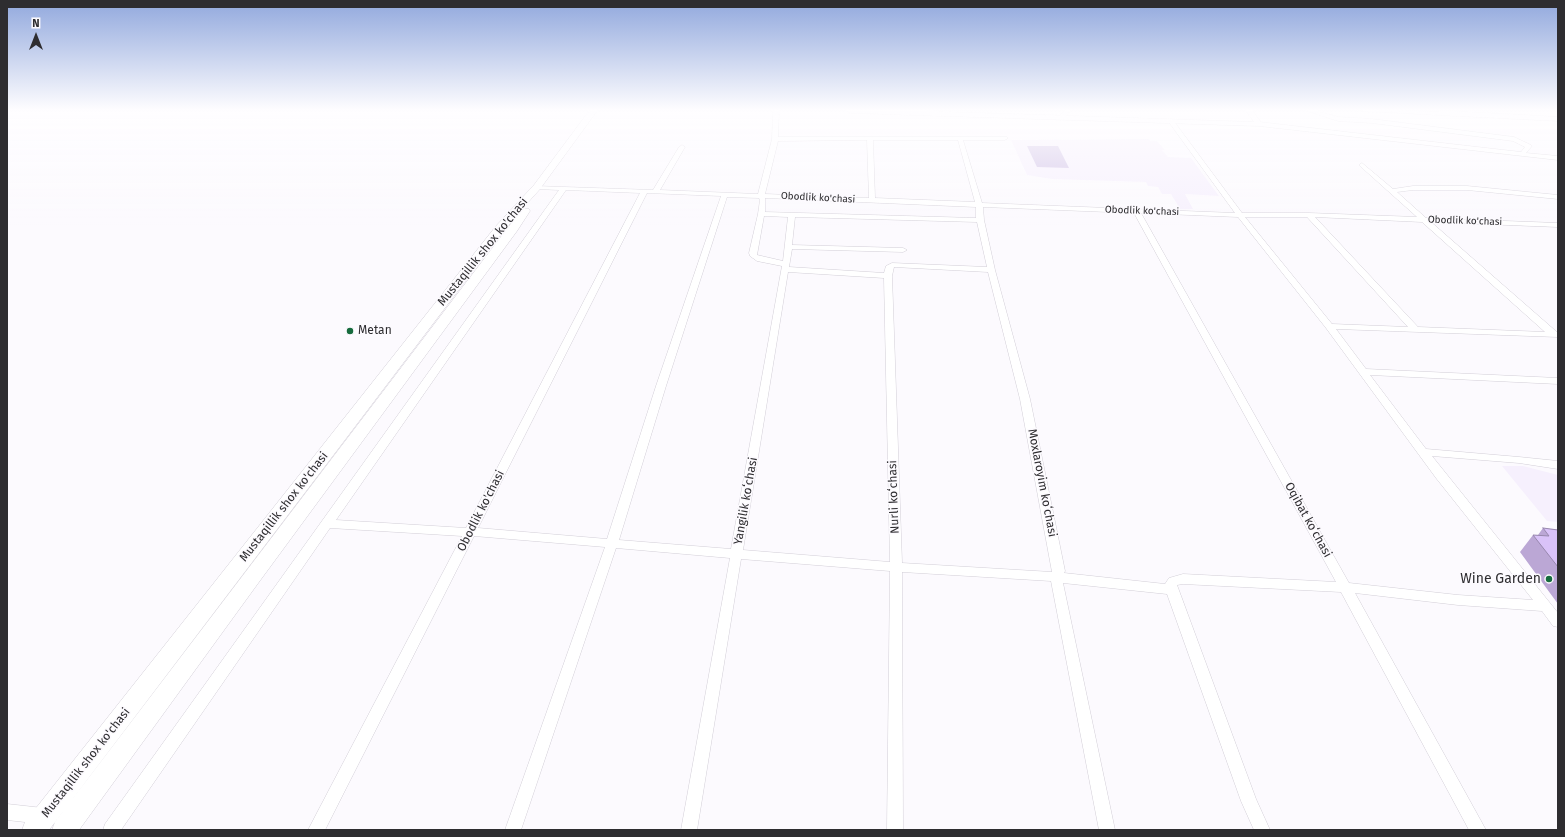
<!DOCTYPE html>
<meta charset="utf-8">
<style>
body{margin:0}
#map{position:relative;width:1565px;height:837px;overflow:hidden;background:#fcfafe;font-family:"Fira Sans",sans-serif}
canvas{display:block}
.frame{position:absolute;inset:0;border:8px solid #2e2d30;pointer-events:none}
.north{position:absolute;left:16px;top:16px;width:40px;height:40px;-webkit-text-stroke:3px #fcfafe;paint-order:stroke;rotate:0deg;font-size:11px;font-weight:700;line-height:16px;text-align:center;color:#2e2d30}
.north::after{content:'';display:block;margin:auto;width:14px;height:18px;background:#2e2d30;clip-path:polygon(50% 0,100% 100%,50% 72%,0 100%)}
</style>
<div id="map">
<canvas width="1565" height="837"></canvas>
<div class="frame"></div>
<div class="north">N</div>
</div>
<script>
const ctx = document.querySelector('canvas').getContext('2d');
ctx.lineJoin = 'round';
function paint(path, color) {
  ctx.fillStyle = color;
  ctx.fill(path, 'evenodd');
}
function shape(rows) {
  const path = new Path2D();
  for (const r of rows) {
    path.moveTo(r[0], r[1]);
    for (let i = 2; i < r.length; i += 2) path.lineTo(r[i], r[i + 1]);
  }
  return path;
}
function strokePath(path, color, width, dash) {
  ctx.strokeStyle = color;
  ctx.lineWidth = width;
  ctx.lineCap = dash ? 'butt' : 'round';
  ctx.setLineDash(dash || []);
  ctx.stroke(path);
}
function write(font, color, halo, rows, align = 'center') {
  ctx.font = font + ' "Fira Sans",sans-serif';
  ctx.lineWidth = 3;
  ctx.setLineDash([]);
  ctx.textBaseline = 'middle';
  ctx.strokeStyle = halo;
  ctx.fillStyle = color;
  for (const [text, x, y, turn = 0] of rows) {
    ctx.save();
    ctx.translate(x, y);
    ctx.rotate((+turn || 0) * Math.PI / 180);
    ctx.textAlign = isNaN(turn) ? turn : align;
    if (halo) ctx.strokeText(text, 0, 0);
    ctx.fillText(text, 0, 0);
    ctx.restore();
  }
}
paint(shape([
 [1149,139,1151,141,1157,141,1165,150,1162,150,1168,157,1191,158,1219,196,1185,194,1193,209,1180,209,1171,194,1162,194,1158,187,1148,186,1146,182,1052,179,1027,175,1011,140],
 [1502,466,1523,466,1558,475,1558,522,1547,521]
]), '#f6f0fd');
paint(shape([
 [1027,146,1058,146,1069,168,1037,167]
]), '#d0c1e6');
const minor = shape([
 [773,111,779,111,778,137,1007,137,1008,138,1005,140,963,140,982,203,1235,213,1168,121,1171,119,1173,120,1242,213,1309,213,1417,217,1360,166,1360,164,1362,163,1393,189,1413,186,1467,186,1558,195,1558,199,1467,190,1413,190,1397,192,1426,218,1558,223,1558,227,1431,222,1558,333,1558,337,1336,329,1366,369,1558,378,1558,384,1370,375,1426,449,1519,457,1558,461,1558,469,1519,463,1432,456,1558,613,1558,627,1553,626,1542,611,1458,605,1355,593,1486,830,1469,830,1341,592,1183,584,1177,585,1256,799,1270,830,1254,830,1241,801,1167,594,1063,583,1115,830,1099,830,1051,581,902,572,903,830,887,830,890,571,741,559,697,830,681,830,730,558,616,548,521,830,505,830,605,547,474,536,325,830,308,830,462,536,330,528,121,830,103,830,105,824,559,190,537,189,534,187,535,186,653,190,679,147,682,145,685,147,660,190,758,194,772,139,773,111],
 [867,140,869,198,765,194,778,141,867,140],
 [873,140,958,140,975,202,875,198,873,140],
 [566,190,640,193,466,528,336,520,566,190],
 [647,193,721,196,656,386,607,539,478,528,647,193],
 [727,197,759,198,760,200,758,214,749,253,750,256,757,261,782,266,731,549,619,540,666,386,727,197],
 [765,198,976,207,976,218,765,212,765,198],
 [983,207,1134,213,1336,582,1183,574,1169,578,1165,584,1064,573,1065,571,1030,399,995,270,984,220,983,207],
 [1141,213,1238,217,1326,328,1436,478,1533,600,1458,595,1349,583,1141,213],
 [764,216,788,217,783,261,757,255,764,216],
 [795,217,977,222,987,267,892,263,886,266,884,273,789,267,792,249,903,252,907,250,903,248,792,245,795,217],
 [1245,217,1307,217,1408,327,1332,324,1245,217],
 [1315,217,1422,222,1545,332,1418,327,1315,217],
 [894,267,988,272,1020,399,1052,572,902,563,892,276,894,267],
 [788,272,884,278,890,562,743,550,788,272],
 [1064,111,1070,111,1063,119,1059,119,1058,118,1064,111],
 [1307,111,1317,111,1338,117,1372,119,1514,137,1531,145,1532,146,1526,153,1558,156,1558,160,1259,126,1256,124,1259,122,1521,152,1525,147,1513,141,1372,123,1338,121,1307,111],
 [1358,111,1472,112,1558,117,1558,121,1358,111],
 [7,804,43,808,49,811,51,816,49,821,43,824,7,820,7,804]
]);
const tertiary = shape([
 [847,111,922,111,1254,122,1246,111,1253,111,1262,124,1259,126,850,113,847,111]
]);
const primary = shape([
 [589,111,597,111,540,189,523,208,529,209,530,211,517,231,259,582,79,830,52,830,55,822,516,217,504,230,49,830,22,830,25,822,496,226,534,185,589,111]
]);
strokePath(minor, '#d2ced7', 1);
strokePath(tertiary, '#d2ced7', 1);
strokePath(primary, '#d2ced7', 1);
paint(minor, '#fff');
paint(tertiary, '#fff');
paint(primary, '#fff');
paint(shape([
 [1543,528,1558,530,1558,604,1520,552,1533,535,1538,535]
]), '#bba7d5');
const building = shape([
 [1543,528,1558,530,1558,567,1533,535,1549,536,1543,528]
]);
paint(building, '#d9c2f8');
strokePath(building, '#9888ae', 1);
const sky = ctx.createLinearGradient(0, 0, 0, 229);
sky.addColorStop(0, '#91a8dd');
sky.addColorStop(0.48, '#fefdff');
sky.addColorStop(1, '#fefdff00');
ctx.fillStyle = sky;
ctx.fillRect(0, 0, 1565, 229);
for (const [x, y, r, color] of [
 [350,331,4,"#166b3d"],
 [1549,579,4,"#166b3d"]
]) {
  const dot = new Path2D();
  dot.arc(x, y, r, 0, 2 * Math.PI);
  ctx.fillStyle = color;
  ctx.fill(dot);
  strokePath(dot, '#fcfafe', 1.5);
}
write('10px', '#2e2d30', '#fcfafe', [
 ["Obodlik ko'chasi",818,198,3],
 ["Obodlik ko'chasi",1142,211,2],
 ["Obodlik ko'chasi",1465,221,2]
]);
write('12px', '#2e2d30', '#fcfafe', [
 ["Mustaqillik shox ko'chasi",483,252,-51],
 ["Moxlaroyim koʻchasi",1042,483,79],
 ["Nurli koʻchasi",894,497,-92],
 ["Yangilik koʻchasi",746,501,-80],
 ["Mustaqillik shox ko'chasi",284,507,-52],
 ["Obodlik ko'chasi",481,511,-63],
 ["Oqibat koʻchasi",1308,520,61],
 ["Mustaqillik shox ko'chasi",86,763,-52]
]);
write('12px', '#2e2d30', '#fcfafe', [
 ["Metan",358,331]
], 'left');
write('14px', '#2e2d30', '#fcfafe', [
 ["Wine Garden",1541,579]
], 'right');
</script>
